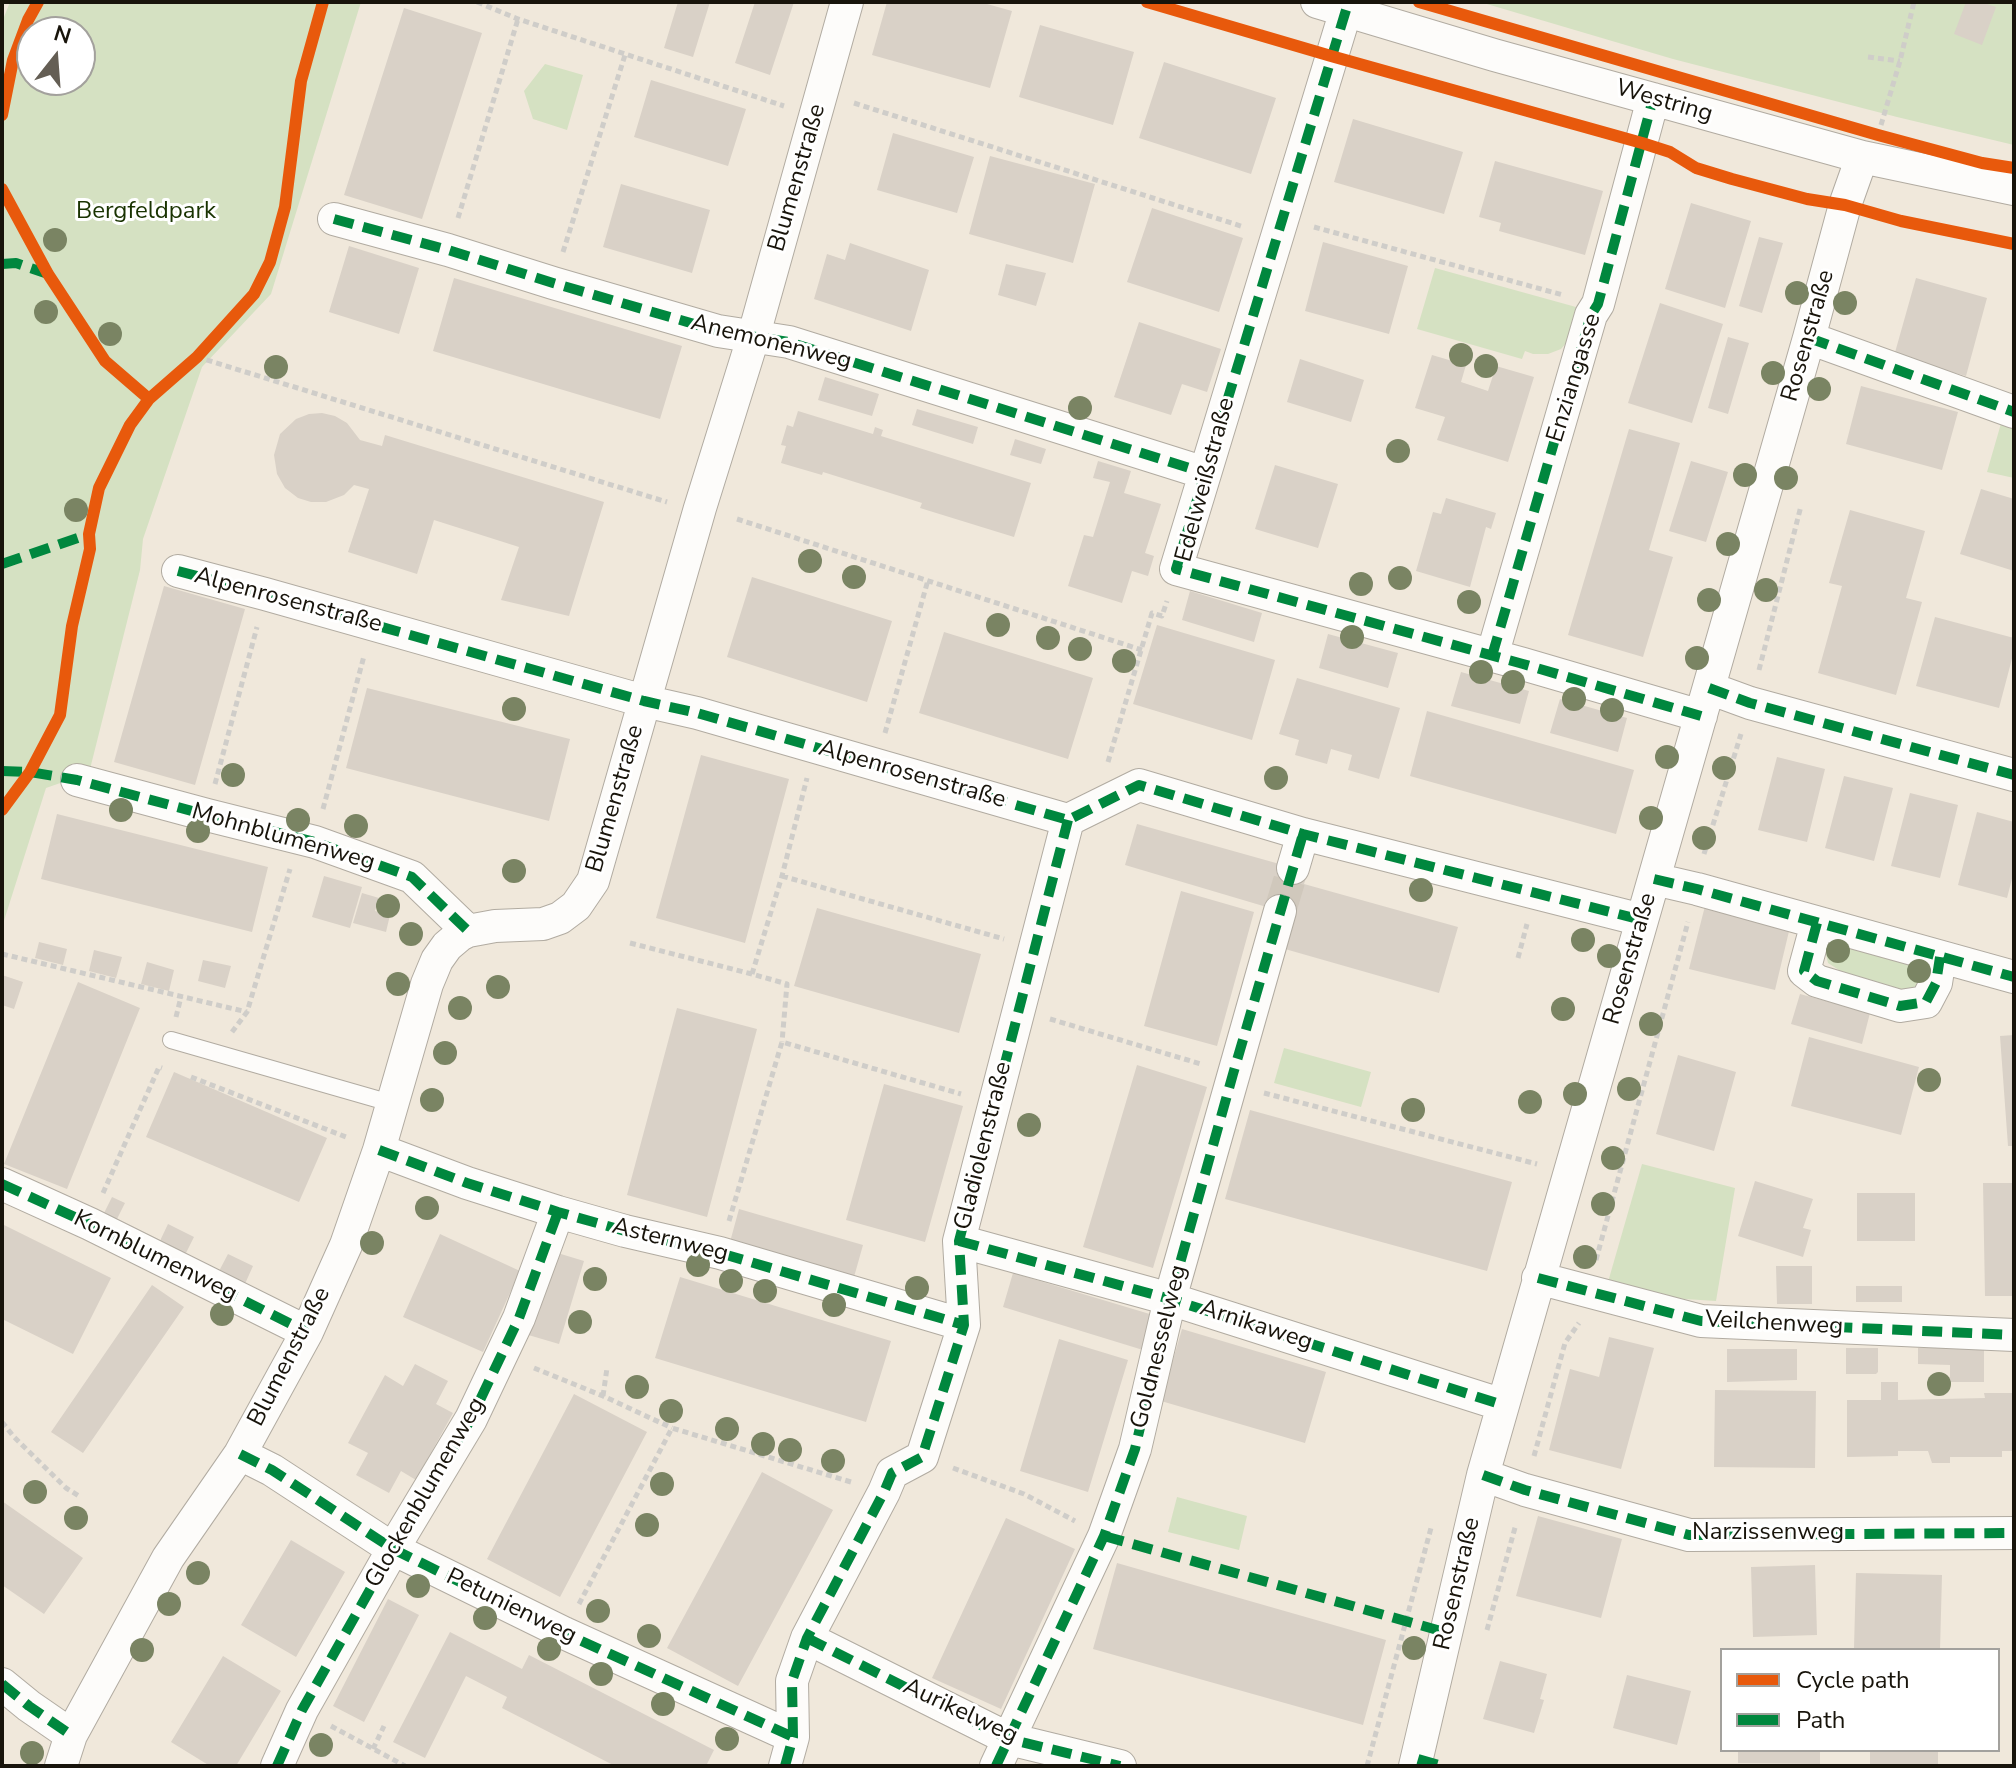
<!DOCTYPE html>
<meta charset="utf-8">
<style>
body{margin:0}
#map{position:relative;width:2016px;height:1768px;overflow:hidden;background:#f0e8db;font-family:"Nunito Sans",sans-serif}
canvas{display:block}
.frame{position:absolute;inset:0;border:4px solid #18140b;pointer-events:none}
.legend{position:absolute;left:1720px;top:1648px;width:280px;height:104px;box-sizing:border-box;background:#fff;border:2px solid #a3a19d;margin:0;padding:10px 14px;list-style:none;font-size:24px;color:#18140b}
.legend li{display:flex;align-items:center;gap:16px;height:40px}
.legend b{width:40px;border:2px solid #a3a19d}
.north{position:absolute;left:16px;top:16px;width:80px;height:80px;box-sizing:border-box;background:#fff;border:2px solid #a3a19d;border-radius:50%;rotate:17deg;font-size:22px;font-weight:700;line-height:32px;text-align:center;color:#18140b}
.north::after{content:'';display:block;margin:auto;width:28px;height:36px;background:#645e54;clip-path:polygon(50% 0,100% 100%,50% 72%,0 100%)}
</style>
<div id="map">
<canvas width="2016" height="1768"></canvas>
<div class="frame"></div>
<ul class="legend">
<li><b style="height:10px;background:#e8590c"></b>Cycle path</li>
<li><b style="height:10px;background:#00873e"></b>Path</li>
</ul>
<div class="north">N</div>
</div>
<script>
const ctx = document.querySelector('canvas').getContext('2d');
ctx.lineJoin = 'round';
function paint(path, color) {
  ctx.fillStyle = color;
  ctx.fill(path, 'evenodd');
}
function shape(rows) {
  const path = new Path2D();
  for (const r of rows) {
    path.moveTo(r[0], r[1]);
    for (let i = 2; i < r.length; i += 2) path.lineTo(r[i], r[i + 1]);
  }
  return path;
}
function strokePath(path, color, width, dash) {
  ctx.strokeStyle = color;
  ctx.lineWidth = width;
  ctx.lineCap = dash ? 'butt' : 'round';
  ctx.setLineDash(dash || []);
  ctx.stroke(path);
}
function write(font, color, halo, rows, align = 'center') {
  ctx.font = font + ' "Nunito Sans",sans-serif';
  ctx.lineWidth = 6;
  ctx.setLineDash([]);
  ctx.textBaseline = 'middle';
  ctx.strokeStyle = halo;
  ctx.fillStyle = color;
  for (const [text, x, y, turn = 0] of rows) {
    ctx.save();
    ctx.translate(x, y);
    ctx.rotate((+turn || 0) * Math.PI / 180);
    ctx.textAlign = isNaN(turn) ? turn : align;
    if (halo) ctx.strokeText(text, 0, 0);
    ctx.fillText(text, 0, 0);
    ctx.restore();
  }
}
paint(shape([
 [10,2,361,2,271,294,202,367,143,539,140,570,89,773,46,788,2,927,2,22],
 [32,32,80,32,80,80,32,80],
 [1480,2,2014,2,2014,145,1897,117,1673,59],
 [545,64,583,75,567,130,533,119,524,91],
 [1435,268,1576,307,1567,342,1561,349,1548,354,1533,354,1525,351,1522,359,1417,329],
 [2002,420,2014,424,2014,478,1987,472],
 [1830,937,1927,958,1917,995,1842,972,1828,963,1825,951],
 [1284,1048,1371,1072,1361,1107,1274,1083],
 [1642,1164,1735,1188,1716,1301,1669,1298,1608,1282],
 [1177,1497,1247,1516,1239,1550,1168,1532]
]), '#d5e1c2');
paint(shape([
 [678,2,710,2,693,57,664,48],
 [755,2,794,2,770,75,735,63],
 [887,2,980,2,1012,11,990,88,872,55],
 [1966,2,1981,2,1996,7,1982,45,1954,34],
 [404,8,482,33,422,219,344,195],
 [1040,25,1134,52,1113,125,1019,97],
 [1164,62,1276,98,1251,174,1139,138],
 [651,80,746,109,728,166,634,137],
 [1353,119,1463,152,1444,214,1334,182],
 [893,133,974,157,957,213,877,190],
 [990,156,1095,184,1073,263,969,234],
 [1495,161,1603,191,1585,255,1499,231,1501,223,1479,217],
 [621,184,710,210,692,273,603,247],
 [1691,203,1751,221,1725,308,1665,289],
 [1152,208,1243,238,1219,312,1127,282],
 [1759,237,1783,243,1762,313,1739,306],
 [1323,242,1408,266,1389,334,1305,311],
 [850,243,929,270,911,331,814,299,827,254,845,260],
 [349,246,419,268,399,334,329,312],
 [1006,264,1046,273,1036,306,998,295],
 [454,278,682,346,660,419,433,351],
 [1916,278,1987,298,1966,376,1894,356],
 [1660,303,1723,324,1692,423,1628,403],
 [1139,322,1221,349,1207,392,1182,384,1171,415,1114,397],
 [1728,337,1749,343,1728,414,1708,408],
 [1432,355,1466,365,1461,382,1488,391,1496,366,1534,377,1508,462,1437,440,1445,417,1415,408],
 [1300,359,1364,380,1351,422,1287,402],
 [825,377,879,394,872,416,818,400],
 [1861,386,1958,412,1942,470,1846,444],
 [917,409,978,427,973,444,912,425],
 [798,411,873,434,875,427,883,430,881,436,1031,483,1014,537,920,508,922,503,823,472,822,475,781,463,786,446,781,445,787,425,793,427],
 [322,413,335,416,347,423,360,440,382,446,385,435,604,502,569,616,501,600,519,547,434,520,417,574,348,552,369,489,354,485,344,495,326,502,311,502,298,498,285,488,277,474,274,455,280,434,296,419,309,414],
 [1629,429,1680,443,1649,550,1673,557,1643,657,1568,635],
 [1015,439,1046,449,1041,464,1010,455],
 [1098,461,1131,471,1124,493,1161,504,1145,553,1154,556,1148,576,1132,571,1122,603,1068,586,1084,535,1093,537,1110,482,1093,478],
 [1691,461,1728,472,1706,542,1669,531],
 [1275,465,1338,484,1318,548,1255,529],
 [1981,489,2014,499,2014,571,1960,554],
 [1446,498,1496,513,1491,529,1486,527,1470,587,1416,571,1433,512,1441,514],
 [1850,510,1925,531,1906,598,1922,602,1896,695,1818,673,1842,586,1829,583],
 [752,577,892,621,867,702,727,657],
 [164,586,245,609,195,785,114,762],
 [1190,591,1262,613,1254,642,1182,620],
 [1935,617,2014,638,2014,651,1999,708,1916,686],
 [1157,625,1275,660,1252,740,1133,704],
 [944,632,1093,678,1068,759,919,713],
 [1328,634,1398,653,1388,688,1319,668],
 [1461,672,1529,691,1520,724,1451,706],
 [1297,678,1400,708,1379,779,1348,770,1352,755,1331,749,1327,764,1295,755,1299,740,1279,734],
 [367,688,570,739,549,821,346,768],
 [1560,699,1627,718,1618,752,1550,733],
 [1427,711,1634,770,1616,834,1410,776],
 [701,755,789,779,745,943,656,918],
 [1777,757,1825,769,1807,842,1758,830],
 [1844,776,1893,788,1874,861,1825,848],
 [1910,793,1958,805,1940,878,1891,866],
 [1977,812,2014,822,2014,871,2007,898,1958,885],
 [57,814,268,867,252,932,41,879],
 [1137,824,1308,872,1304,884,1458,927,1439,993,1285,949,1270,908,1125,865],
 [324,876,362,887,350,928,312,917],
 [1181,891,1254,912,1217,1046,1144,1026],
 [362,893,379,898,375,911,390,915,386,932,353,923],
 [1705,906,1790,927,1775,990,1689,969],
 [817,908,981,954,959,1033,794,986],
 [39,942,67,949,63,965,35,958],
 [94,950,122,957,116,978,89,971],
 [203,960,231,966,225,988,198,981],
 [147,962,174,970,169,991,141,984],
 [2,975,23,982,14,1009,2,1005],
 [78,982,140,1008,67,1189,4,1164],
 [1800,994,1870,1013,1862,1044,1791,1024],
 [677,1008,757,1029,707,1217,627,1195],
 [2014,1035,2014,1146,2008,1146,2000,1036],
 [1809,1037,1919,1067,1901,1135,1791,1106],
 [1678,1055,1736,1072,1714,1151,1656,1134],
 [1137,1065,1207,1087,1153,1268,1083,1247],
 [174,1072,327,1138,299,1202,146,1137],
 [884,1084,963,1106,925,1242,846,1220],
 [1250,1110,1512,1182,1487,1271,1225,1199],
 [1755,1181,1813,1199,1803,1228,1811,1230,1803,1257,1738,1236],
 [1983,1183,2014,1183,2014,1296,1985,1296],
 [1857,1193,1915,1193,1915,1241,1857,1241],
 [112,1197,125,1203,115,1223,102,1217],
 [739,1209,863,1245,854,1277,730,1242],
 [2,1224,111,1278,73,1354,2,1319],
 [168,1224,194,1237,184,1257,158,1245],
 [440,1234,520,1271,483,1352,403,1317],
 [551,1251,584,1261,559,1344,525,1334],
 [228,1254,253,1266,244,1286,218,1273],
 [1776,1266,1812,1266,1812,1304,1777,1304],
 [1013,1273,1153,1315,1143,1350,1003,1307],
 [680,1277,891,1341,866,1422,655,1358],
 [152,1285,184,1307,83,1453,51,1432],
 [1856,1286,1902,1286,1902,1302,1856,1302],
 [1182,1329,1326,1372,1305,1443,1161,1401],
 [1609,1337,1654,1348,1621,1469,1549,1450,1570,1369,1599,1377],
 [1059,1339,1128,1360,1088,1492,1020,1471],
 [1846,1348,1878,1348,1878,1372,1876,1374,1846,1374],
 [1918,1348,1984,1348,1984,1382,1950,1382,1950,1365,1918,1364],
 [1727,1349,1797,1349,1797,1380,1727,1382],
 [415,1364,448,1381,436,1404,453,1413,416,1480,401,1471,389,1493,356,1475,368,1453,348,1443,385,1375,403,1386],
 [1881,1382,1898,1382,1898,1400,1985,1398,1984,1393,2014,1393,2014,1451,2002,1451,2002,1457,1950,1457,1950,1463,1932,1463,1928,1451,1898,1451,1898,1456,1847,1457,1847,1400,1881,1400],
 [1715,1390,1816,1391,1815,1468,1714,1467],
 [574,1394,647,1432,560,1597,487,1559],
 [762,1472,833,1510,738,1686,667,1648],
 [2,1501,83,1558,44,1614,2,1585],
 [1538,1516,1622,1539,1601,1618,1516,1596],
 [1006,1518,1075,1549,1001,1709,932,1678],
 [291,1540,345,1572,296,1657,241,1625],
 [1117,1563,1386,1640,1363,1725,1093,1649],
 [1815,1565,1817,1635,1753,1637,1751,1567],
 [1856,1573,1942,1575,1940,1650,1854,1648],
 [388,1599,419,1615,364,1722,333,1706],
 [450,1632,522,1669,529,1655,714,1750,706,1766,615,1766,502,1708,507,1697,466,1676,425,1758,393,1742],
 [223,1656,281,1691,236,1766,210,1766,171,1742],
 [1500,1661,1547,1674,1540,1699,1544,1700,1534,1733,1483,1719],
 [1627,1675,1691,1691,1677,1745,1613,1728],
 [1738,1750,1820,1750,1820,1764,1738,1763],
 [1870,1750,1938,1750,1938,1764,1870,1764]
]), '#d9d1c7');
strokePath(shape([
 [1280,911,1293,868]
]), '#d0c8bc', 32, [32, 16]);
const service = shape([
 [171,1040,394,1104]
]);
const minor = shape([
 [1317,2,1494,55,1862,157,2014,189],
 [1346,10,1176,569,1523,664,1701,716],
 [334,219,448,250,553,283,718,331,789,342,1205,473],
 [1809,338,2014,412],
 [178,571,265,594,644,701,697,713,1068,820,1139,785,1303,834,1642,920],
 [1492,656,1591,315,1598,304,1653,99],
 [1709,688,1750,703,2014,775],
 [77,780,207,815,315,842,412,877,468,931],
 [1293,868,1303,834],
 [1654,879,1697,889,2014,977],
 [1817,923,1804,971,1817,981,1900,1006,1926,1002,1936,983,1940,957],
 [379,1150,467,1183,558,1212,625,1231,720,1253,964,1325],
 [2,1184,90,1224,307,1332],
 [959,1241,1170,1299,1503,1405],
 [1538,1278,1701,1321,2014,1335],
 [240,1454,272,1470,393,1549,564,1633,793,1737],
 [1483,1475,1525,1490,1689,1535,2014,1533],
 [807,1638,1009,1739,1120,1766],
 [2,1684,29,1706,71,1735],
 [61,1766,71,1735,168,1558,240,1454,307,1332,346,1245,379,1150,427,984,437,960,447,946,460,935,468,931,495,926,543,924,560,918,576,906,593,881,700,508,753,338,847,2],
 [277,1766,302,1710,393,1549,471,1419,519,1318,558,1212],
 [785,1766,793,1737,792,1681,807,1638,884,1492,892,1473,922,1457,964,1325,959,1241,1068,820],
 [996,1766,1104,1536,1135,1449,1170,1299,1280,911],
 [1415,1766,1483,1475,1809,338,1845,205,1862,157]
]);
strokePath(service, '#b1aba1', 18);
strokePath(minor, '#b1aba1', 34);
strokePath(shape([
 [477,2,518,19,784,106],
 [1868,57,1900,61],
 [854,103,1244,227],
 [1881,125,1900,61,1914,2],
 [458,218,518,19],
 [1314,227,1563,295],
 [563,252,625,55],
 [197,357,667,502],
 [737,519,1142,650],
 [1759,670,1801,506],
 [885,733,928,580],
 [1108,762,1152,613,1162,616,1167,601],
 [215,784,257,627],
 [323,809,364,656],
 [1704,854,1741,734],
 [782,876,1004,939],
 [630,943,752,974,787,984,782,1042],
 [2,954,247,1012],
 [1518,958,1527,924],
 [752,974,782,876,807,778],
 [176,1017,181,997],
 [1050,1019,1201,1064],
 [232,1032,247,1012,290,869],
 [191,1077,346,1137],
 [1264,1093,1537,1164],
 [103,1193,159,1067,162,1068],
 [729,1221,782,1042,961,1094],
 [1596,1260,1688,922],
 [534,1368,603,1396,672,1428],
 [603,1396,607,1368],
 [2,1422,14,1437,66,1488,79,1496],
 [1534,1456,1565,1343,1579,1323],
 [953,1468,1024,1494,1075,1521],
 [579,1604,672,1428,851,1482],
 [1487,1630,1516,1524],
 [331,1726,405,1766],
 [373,1749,384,1726],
 [1367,1766,1431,1528]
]), '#cfcdc9', 5, [6, 4]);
strokePath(service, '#fdfcfa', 16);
strokePath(minor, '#fdfcfa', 32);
strokePath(shape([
 [1346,10,1176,569,1523,664,1701,716],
 [334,219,448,250,553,283,718,331,789,342,1205,473],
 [2,264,16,263,48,274],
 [1809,338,2014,412],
 [2,564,89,534],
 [178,571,265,594,644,701,697,713,1068,820,1139,785,1303,834,1642,920],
 [1492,656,1591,315,1598,304,1653,99],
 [1709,688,1750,703,2014,775],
 [2,771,30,772,77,780,207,815,315,842,412,877,468,931],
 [1654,879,1697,889,2014,977],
 [1817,923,1804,971,1817,981,1900,1006,1926,1002,1936,983,1940,957],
 [379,1150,467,1183,558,1212,625,1231,720,1253,964,1325],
 [2,1184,90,1224,307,1332],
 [959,1241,1170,1299,1503,1405],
 [1538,1278,1701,1321,2014,1335],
 [240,1454,272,1470,393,1549,564,1633,793,1737],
 [1483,1475,1525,1490,1689,1535,2014,1533],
 [1104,1536,1448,1633],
 [807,1638,1009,1739,1120,1766],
 [2,1684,29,1706,71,1735],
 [1418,1759,1442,1766],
 [277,1766,302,1710,393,1549,471,1419,519,1318,558,1212],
 [785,1766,793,1737,792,1681,807,1638,884,1492,892,1473,922,1457,964,1325,959,1241,1068,820],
 [996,1766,1104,1536,1135,1449,1170,1299,1233,1074,1303,834]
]), '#00873e', 10, [20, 10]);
strokePath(shape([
 [1147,2,1331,56,1642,143,1670,152,1696,168,1732,179,1807,199,1845,205,1901,221,2014,244],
 [1419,2,1878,135,1982,163,2014,168],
 [2,115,13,60,28,20,38,2],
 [2,189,48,274,105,361,149,399],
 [2,810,30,772,60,715,72,626,90,549,89,534,99,488,130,425,149,399,197,357,254,294,270,262,285,207,301,81,323,2]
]), '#e8590c', 12);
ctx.fillStyle = '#7a8463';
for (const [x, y] of [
 [55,240],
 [1797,293],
 [1845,303],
 [46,312],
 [110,334],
 [1461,355],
 [1486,366],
 [276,367],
 [1773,373],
 [1819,389],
 [1080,408],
 [1398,451],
 [1745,475],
 [1786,478],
 [76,510],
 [1728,544],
 [810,561],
 [854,577],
 [1400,578],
 [1361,584],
 [1766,590],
 [1709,600],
 [1469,602],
 [998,625],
 [1352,637],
 [1048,638],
 [1080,649],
 [1697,658],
 [1124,661],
 [1481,672],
 [1513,682],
 [1574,699],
 [514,709],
 [1612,710],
 [1667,757],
 [1724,768],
 [233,775],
 [1276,778],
 [121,810],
 [1651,818],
 [298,820],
 [356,826],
 [198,831],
 [1704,838],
 [514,871],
 [1421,890],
 [388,906],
 [411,934],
 [1583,940],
 [1838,951],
 [1609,956],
 [1919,971],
 [398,984],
 [498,987],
 [460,1008],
 [1563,1009],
 [1651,1024],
 [445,1053],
 [1929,1080],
 [1629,1089],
 [1575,1094],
 [432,1100],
 [1530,1102],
 [1413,1110],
 [1029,1125],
 [1613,1158],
 [1603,1204],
 [427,1208],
 [372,1243],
 [1585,1257],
 [698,1265],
 [595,1279],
 [731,1281],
 [917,1288],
 [765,1291],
 [834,1305],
 [222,1314],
 [580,1322],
 [1939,1384],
 [637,1387],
 [671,1411],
 [727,1429],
 [763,1444],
 [790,1450],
 [833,1461],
 [662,1484],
 [35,1492],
 [76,1518],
 [647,1525],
 [198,1573],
 [418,1586],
 [169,1604],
 [598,1611],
 [485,1618],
 [649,1636],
 [1414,1648],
 [549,1649],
 [142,1650],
 [601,1674],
 [663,1704],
 [727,1739],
 [321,1745],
 [32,1753]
]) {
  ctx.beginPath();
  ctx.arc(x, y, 12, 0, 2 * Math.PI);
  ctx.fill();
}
write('24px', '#18140b', '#fff', [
 ["Westring",1664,102,16],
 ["Blumenstraße",798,178,-74],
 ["Rosenstraße",1809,336,-74],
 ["Anemonenweg",771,343,14],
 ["Enziangasse",1575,378,-73],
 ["Edelweißstraße",1206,480,-75],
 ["Alpenrosenstraße",288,601,15],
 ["Alpenrosenstraße",912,775,16],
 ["Blumenstraße",616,799,-74],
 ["Mohnblumenweg",283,838,16],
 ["Rosenstraße",1631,959,-74],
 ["Gladiolenstraße",984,1146,-76],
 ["Asternweg",670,1241,14],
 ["Kornblumenweg",155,1257,26],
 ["Veilchenweg",1774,1324,3],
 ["Arnikaweg",1256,1326,18],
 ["Goldnesselweg",1160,1347,-76],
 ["Blumenstraße",290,1357,-63],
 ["Glockenblumenweg",426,1493,-60],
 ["Narzissenweg",1768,1533],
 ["Rosenstraße",1458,1584,-77],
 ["Petunienweg",511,1607,26],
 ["Aurikelweg",960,1712,25]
]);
write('24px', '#193301', '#fff', [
 ["Bergfeldpark",146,212]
]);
</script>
